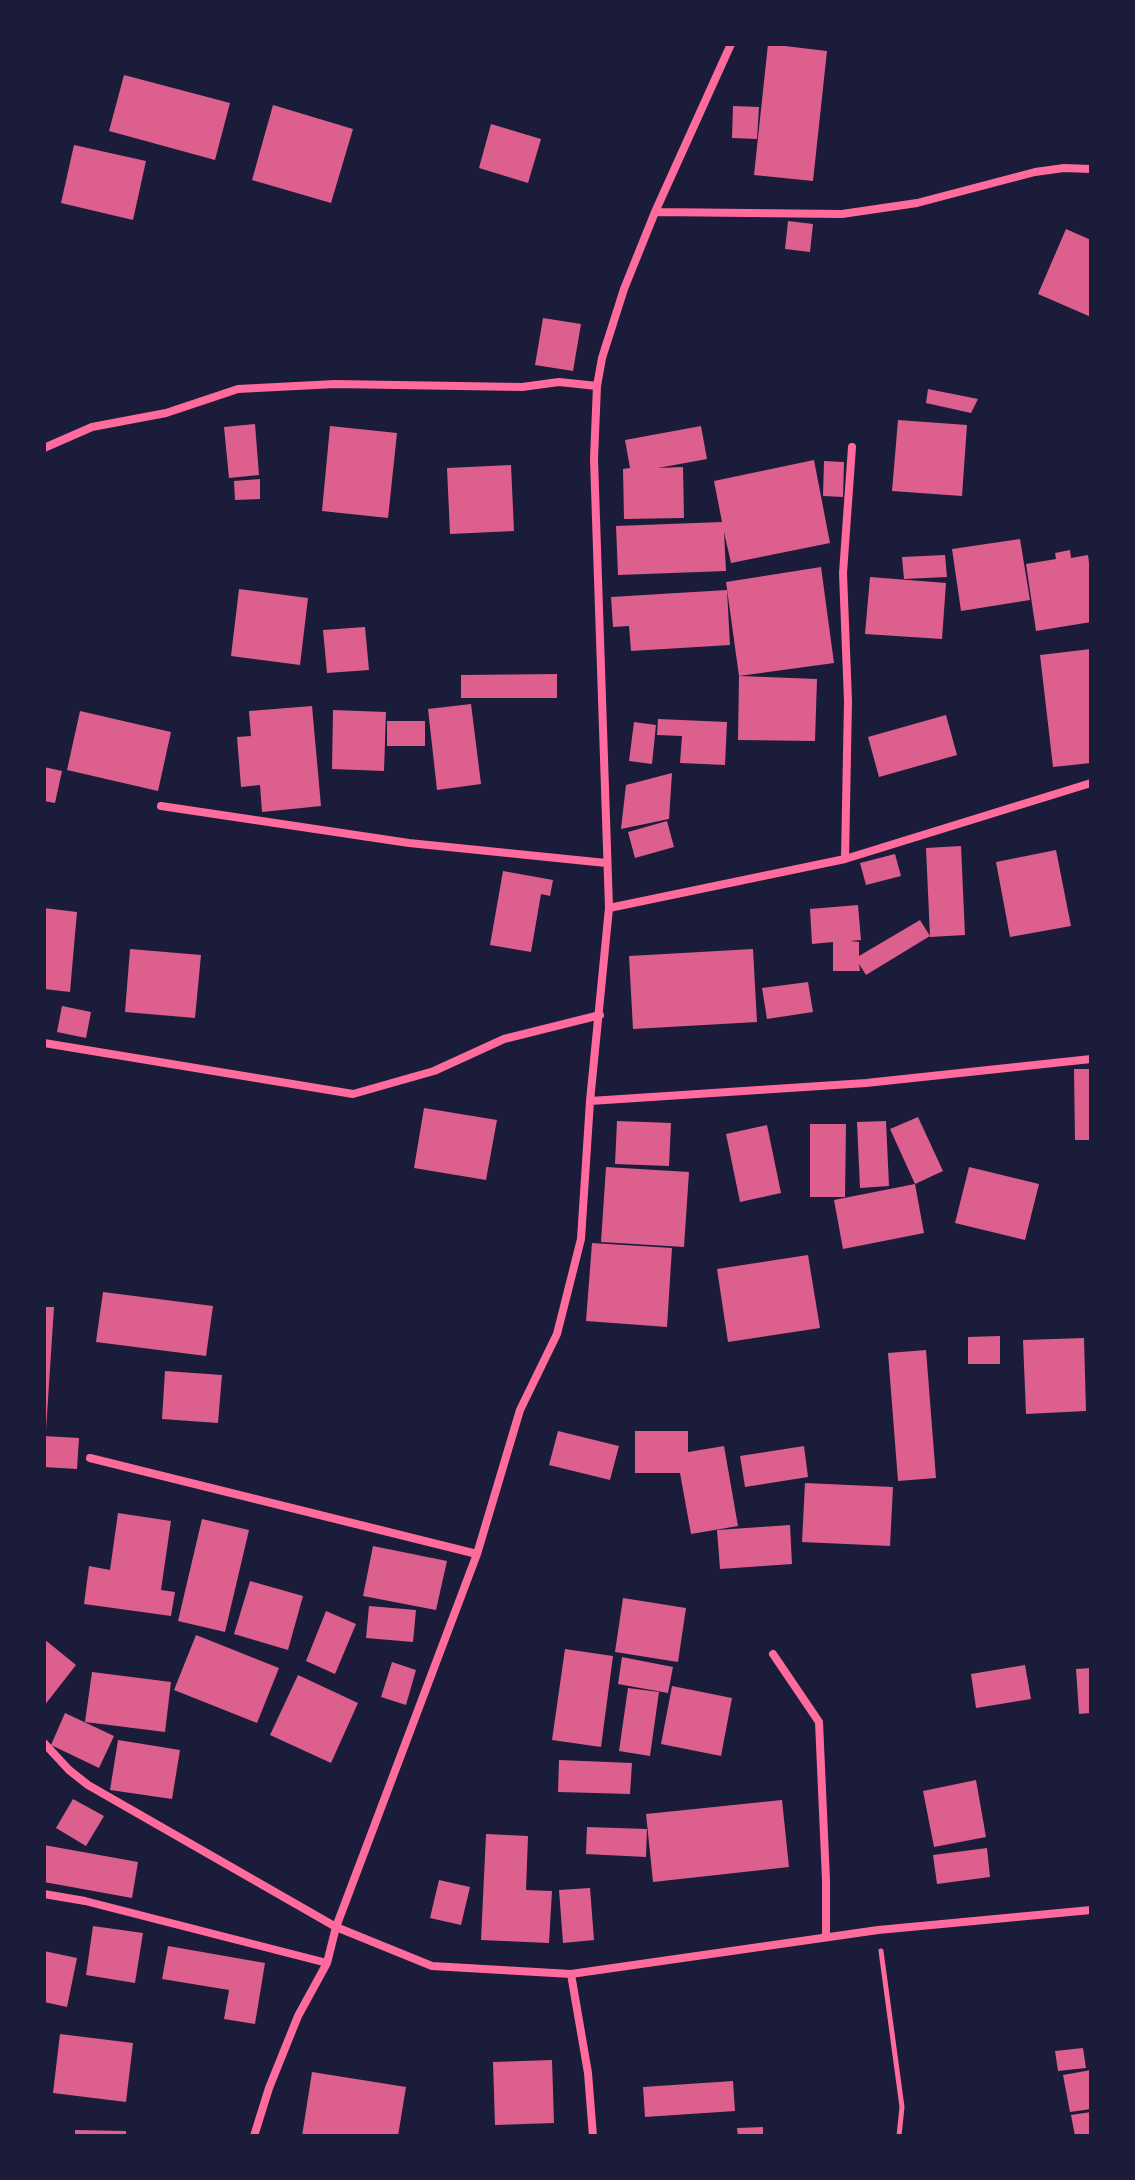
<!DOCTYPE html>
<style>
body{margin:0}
#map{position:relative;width:1135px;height:2180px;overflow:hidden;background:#1b1b3a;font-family:"Open Sans",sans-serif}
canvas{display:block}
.frame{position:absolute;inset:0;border:46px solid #1b1b3a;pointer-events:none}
</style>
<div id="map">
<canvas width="1135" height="2180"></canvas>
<div class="frame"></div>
</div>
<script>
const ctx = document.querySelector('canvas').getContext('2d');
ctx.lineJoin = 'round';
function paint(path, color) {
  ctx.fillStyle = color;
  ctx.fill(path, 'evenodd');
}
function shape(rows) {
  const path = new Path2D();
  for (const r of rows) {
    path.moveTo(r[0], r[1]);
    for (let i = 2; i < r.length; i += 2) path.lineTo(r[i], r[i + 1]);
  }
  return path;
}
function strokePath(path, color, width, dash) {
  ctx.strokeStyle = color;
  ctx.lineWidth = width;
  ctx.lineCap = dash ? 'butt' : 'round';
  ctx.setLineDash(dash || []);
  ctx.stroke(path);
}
paint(shape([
 [768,44,827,51,813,181,754,175],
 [124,75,230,103,215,160,109,131],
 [273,105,353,129,331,203,252,180],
 [733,106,759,107,757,139,732,138],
 [491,124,541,139,528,183,479,168],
 [74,145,146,161,133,220,61,203],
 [788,221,813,224,810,252,785,249],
 [1066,229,1091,240,1091,317,1038,294],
 [543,318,581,324,573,371,535,365],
 [928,389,978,399,971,413,926,403],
 [898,420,967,425,962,496,892,491],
 [255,424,259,475,229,478,224,427],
 [330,426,397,433,388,518,322,511],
 [701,426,707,459,658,468,683,467,684,518,624,519,623,469,630,468,625,440],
 [814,460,830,543,731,563,724,532,726,571,618,575,616,526,722,522,714,481],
 [824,461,844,462,843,497,823,496],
 [511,465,514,531,450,534,447,468],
 [260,479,260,499,235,500,234,481],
 [1020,539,1030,600,961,611,952,549],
 [1070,550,1071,558,1088,555,1091,578,1091,622,1036,631,1026,564,1056,559,1055,553],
 [945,555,947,577,904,579,902,557],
 [821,567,834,663,739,676,817,679,815,741,738,740,739,676,726,582],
 [870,577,946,583,942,639,865,634],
 [239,589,308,598,300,665,231,656],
 [727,590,730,645,631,651,629,626,613,627,611,597],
 [365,627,369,670,327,673,323,630],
 [1091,649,1091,763,1053,767,1040,655],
 [557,674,557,698,461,698,461,675],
 [471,704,481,784,437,790,428,709],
 [312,706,321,806,262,812,260,785,241,787,237,737,251,736,249,711],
 [333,710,386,712,384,771,332,769],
 [80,711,171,732,158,791,67,770],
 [946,715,957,755,879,777,868,737],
 [658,719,727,722,725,765,680,763,682,736,657,735],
 [387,721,425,721,425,746,387,746],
 [634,722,656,725,652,764,629,761],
 [44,767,62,771,55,803,44,801],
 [672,773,669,819,621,829,626,785],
 [667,821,674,847,635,858,628,832],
 [961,846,965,935,930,937,926,848],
 [1056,850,1071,926,1010,937,996,862],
 [895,854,901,876,866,885,860,863],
 [503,871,553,880,550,896,541,894,531,952,490,945],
 [858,905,861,940,850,941,859,942,859,956,920,920,930,936,866,975,859,964,860,971,833,971,833,942,812,944,810,909],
 [44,908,77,912,70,992,44,989],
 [130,949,201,955,195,1018,125,1012],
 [753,949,757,1022,633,1029,629,956],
 [808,982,813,1012,767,1019,762,988],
 [62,1006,91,1012,86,1038,57,1032],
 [1074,1069,1091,1069,1091,1140,1075,1140],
 [424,1108,497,1120,486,1180,414,1168],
 [918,1117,943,1171,915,1184,924,1233,843,1249,834,1200,915,1184,890,1129],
 [617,1121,671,1123,669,1166,615,1164],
 [886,1121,889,1186,860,1188,857,1122],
 [810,1124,846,1124,845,1197,810,1197],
 [767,1125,781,1193,740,1202,726,1134],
 [606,1167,689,1172,684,1247,601,1242],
 [969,1167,1039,1184,1025,1240,955,1223],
 [592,1243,672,1248,667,1327,586,1321],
 [808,1255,820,1328,728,1342,717,1269],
 [103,1292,213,1306,206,1356,96,1342],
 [44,1307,54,1307,46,1430,44,1430],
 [1000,1336,1000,1364,968,1364,968,1337],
 [1084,1338,1086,1411,1026,1414,1023,1340],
 [926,1350,936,1478,898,1481,888,1353],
 [165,1371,222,1375,218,1423,162,1419],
 [558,1431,619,1446,610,1480,549,1465],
 [635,1431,688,1431,688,1452,724,1446,738,1526,691,1534,680,1473,635,1473],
 [44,1436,79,1438,77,1469,44,1467],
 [804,1446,808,1477,745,1487,740,1456],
 [805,1483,893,1487,890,1546,802,1542],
 [118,1513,171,1521,161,1590,175,1592,171,1616,84,1604,89,1566,110,1570],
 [202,1519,249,1530,225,1632,178,1621],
 [790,1525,792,1564,720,1569,717,1530],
 [373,1546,447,1561,436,1610,363,1596],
 [250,1581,303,1596,288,1650,234,1634],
 [623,1598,686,1608,678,1662,615,1652],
 [369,1606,416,1610,413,1642,366,1638],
 [326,1611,356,1624,335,1674,306,1661],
 [196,1635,279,1668,257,1723,174,1690],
 [44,1639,76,1665,44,1706],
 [565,1649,613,1656,601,1747,552,1740],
 [622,1657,673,1667,668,1693,618,1684],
 [392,1662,416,1670,406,1705,381,1697],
 [1025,1665,1031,1699,976,1708,971,1674],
 [1091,1668,1091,1713,1079,1714,1076,1669],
 [92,1672,171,1682,165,1732,85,1722],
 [298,1675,358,1703,331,1763,270,1735],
 [672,1686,732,1698,721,1756,661,1744],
 [628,1688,659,1692,650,1756,619,1751],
 [65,1713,114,1736,99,1768,51,1745],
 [118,1740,180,1750,172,1799,110,1790],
 [559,1760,632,1763,630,1794,558,1792],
 [976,1780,986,1837,934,1847,923,1791],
 [73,1799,104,1816,86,1846,56,1828],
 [782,1800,789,1867,653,1882,646,1814],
 [587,1827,647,1829,646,1857,586,1854],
 [486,1834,528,1836,526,1890,552,1891,549,1943,481,1940],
 [44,1845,138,1862,132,1898,44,1882],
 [987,1848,990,1877,937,1884,933,1855],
 [439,1880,470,1887,461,1925,430,1918],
 [590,1888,594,1940,563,1943,559,1890],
 [93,1926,143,1933,135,1983,86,1975],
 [168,1946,265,1963,255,2024,224,2019,229,1990,162,1979],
 [44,1951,77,1958,67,2007,44,2002],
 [60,2034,133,2043,126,2102,53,2093],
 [1083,2048,1086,2068,1058,2071,1055,2051],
 [552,2060,554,2123,495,2125,493,2062],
 [1091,2070,1091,2109,1070,2112,1063,2075],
 [312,2072,406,2087,398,2136,302,2136],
 [733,2081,735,2111,645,2117,643,2087],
 [1091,2112,1091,2136,1075,2136,1071,2115],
 [763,2127,763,2136,738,2136,737,2128],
 [75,2130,126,2131,126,2136,75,2136]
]), '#dd5f8e');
strokePath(shape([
 [881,1951,902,2107,899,2136]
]), '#ff6b9d', 5);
strokePath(shape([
 [731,44,655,212,624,289,602,358,597,386,594,459,609,908,590,1101,581,1239,557,1334,520,1410,477,1554,336,1927,432,1966,571,1974,878,1930,1091,1910],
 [655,212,842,214,917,203,1035,172,1064,168,1091,169],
 [44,448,92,427,166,413,238,389,335,384,522,387,559,382,597,386],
 [161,806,409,843,606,863],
 [845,859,848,701,843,573,852,447],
 [609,908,845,859,1091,783],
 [44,1043,353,1094,434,1071,504,1039,600,1015],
 [590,1101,866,1083,1091,1059],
 [90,1458,477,1554],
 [773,1654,819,1722,826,1880,826,1937],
 [44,1743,69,1770,88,1785,336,1927,327,1963,298,2016,269,2088,254,2136],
 [44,1894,85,1901,327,1963],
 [571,1974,588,2073,593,2136]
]), '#ff6b9d', 8);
</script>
